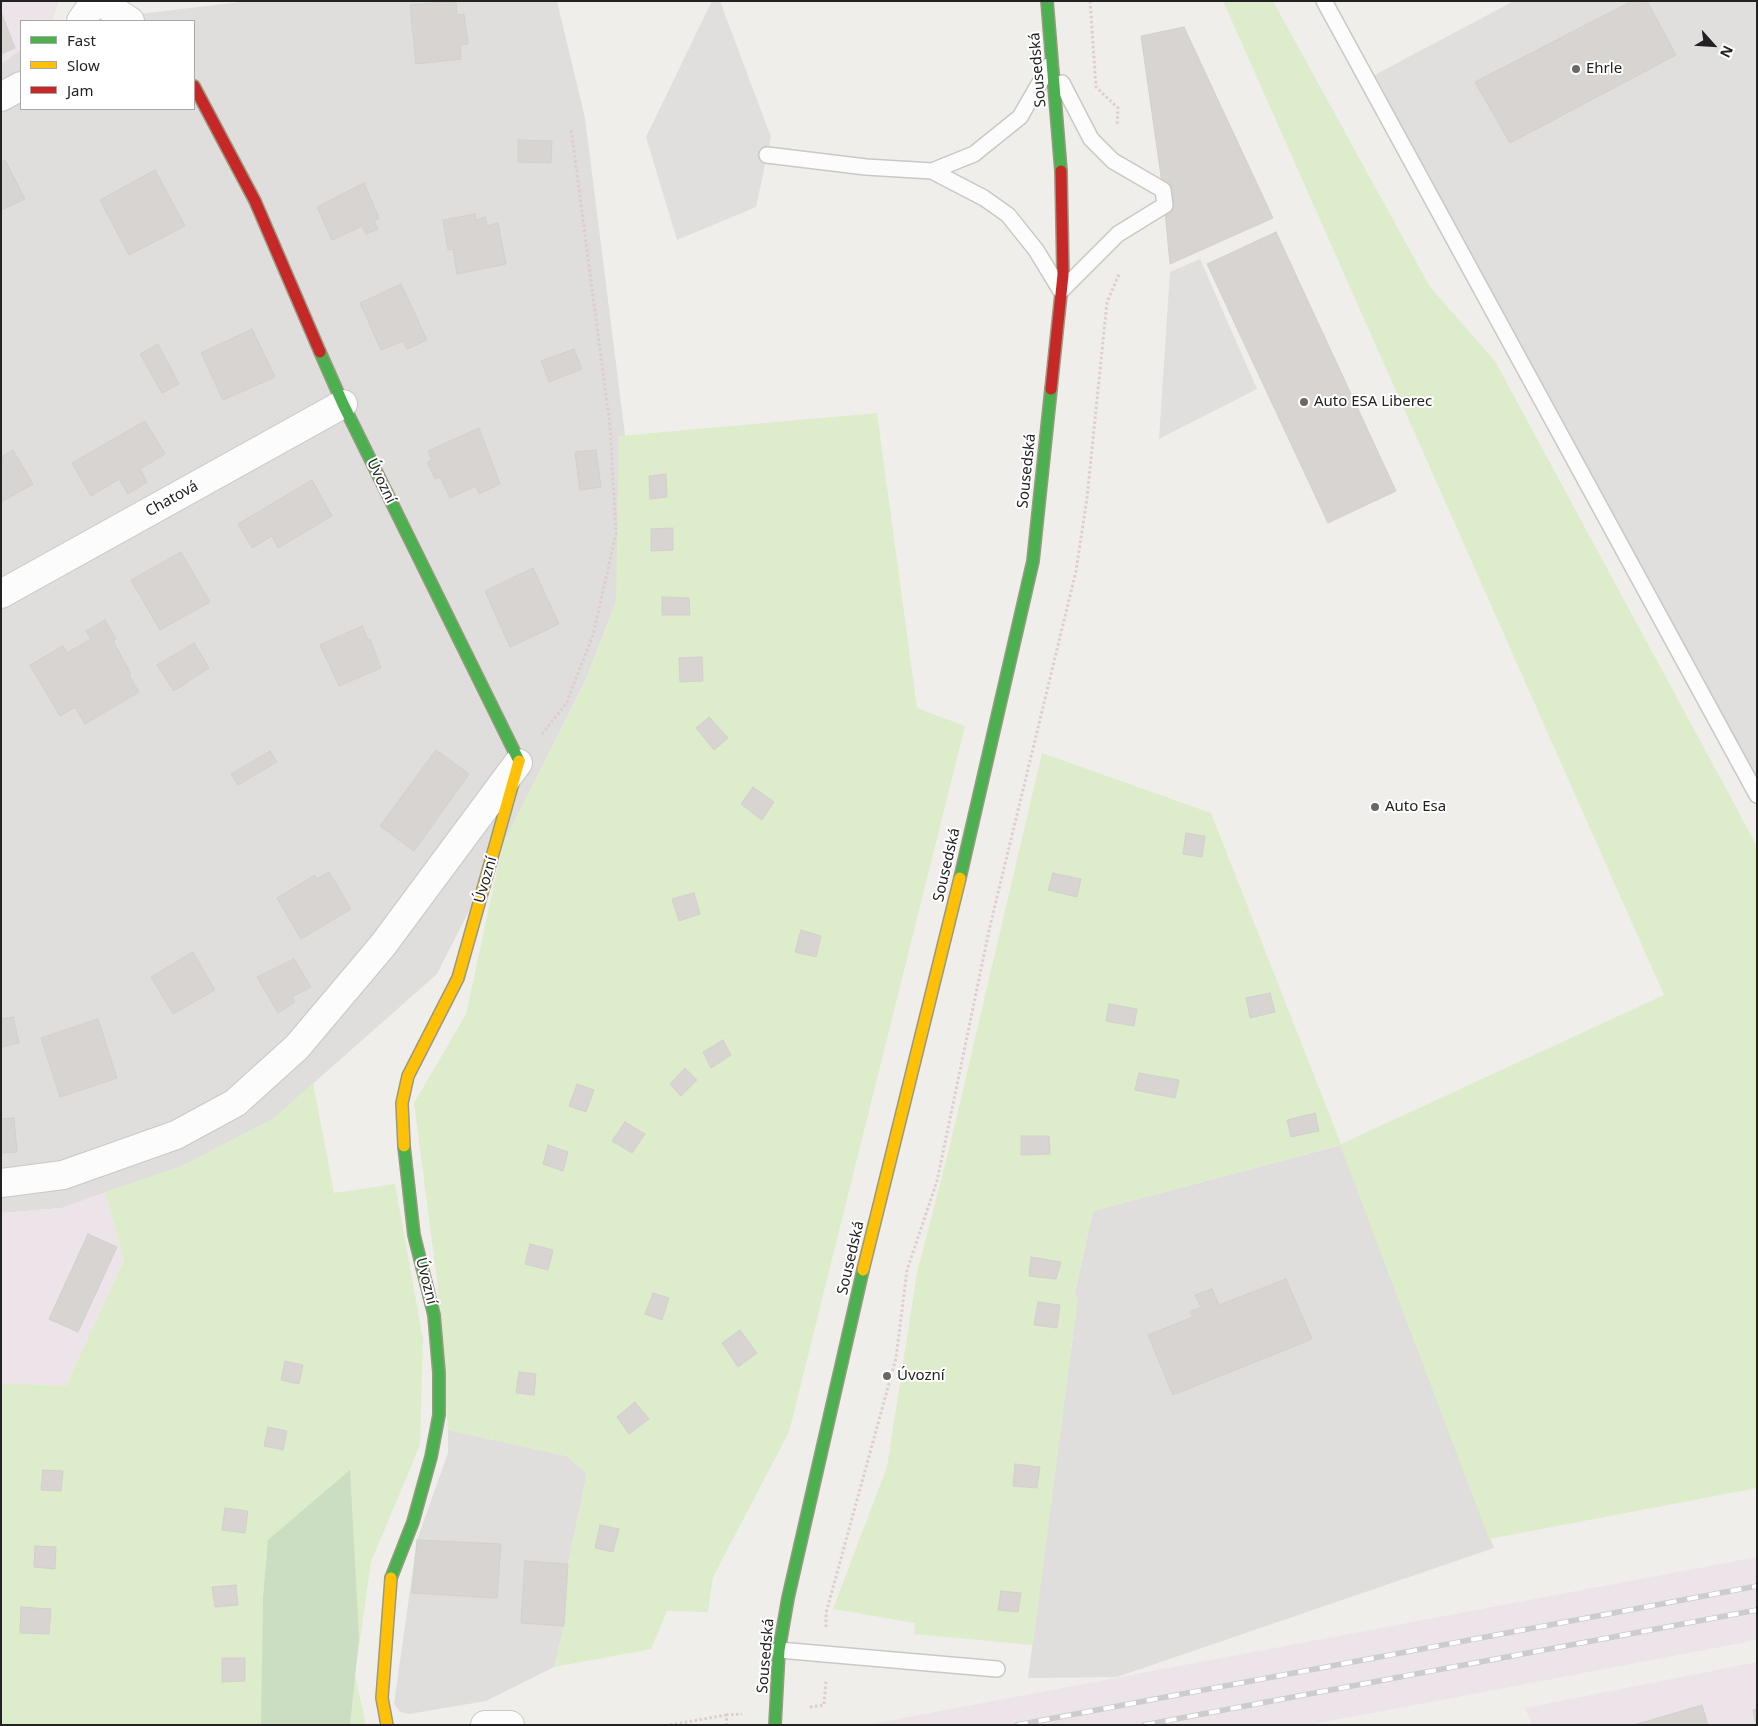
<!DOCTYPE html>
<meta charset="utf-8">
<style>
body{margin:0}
#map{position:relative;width:1758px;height:1726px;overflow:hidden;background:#f0eeeb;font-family:"Noto Sans",sans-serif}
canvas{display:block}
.frame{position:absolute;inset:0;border:2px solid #222;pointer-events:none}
.legend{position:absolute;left:20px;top:20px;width:175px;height:90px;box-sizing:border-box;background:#fff;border:1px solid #a7a7a7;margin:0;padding:6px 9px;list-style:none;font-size:15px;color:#222}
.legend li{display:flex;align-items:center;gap:10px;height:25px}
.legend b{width:25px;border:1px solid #a7a7a7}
.north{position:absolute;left:1688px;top:20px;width:50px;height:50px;-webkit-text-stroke:4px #fff;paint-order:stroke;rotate:116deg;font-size:14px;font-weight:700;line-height:20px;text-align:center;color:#222}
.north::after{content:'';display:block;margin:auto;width:18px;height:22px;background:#222;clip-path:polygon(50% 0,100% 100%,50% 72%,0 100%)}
</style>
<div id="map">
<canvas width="1758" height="1726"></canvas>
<div class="frame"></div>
<ul class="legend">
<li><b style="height:6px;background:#4caf50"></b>Fast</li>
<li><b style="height:6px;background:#ffc107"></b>Slow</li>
<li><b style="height:6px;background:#c62828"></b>Jam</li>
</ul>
<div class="north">N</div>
</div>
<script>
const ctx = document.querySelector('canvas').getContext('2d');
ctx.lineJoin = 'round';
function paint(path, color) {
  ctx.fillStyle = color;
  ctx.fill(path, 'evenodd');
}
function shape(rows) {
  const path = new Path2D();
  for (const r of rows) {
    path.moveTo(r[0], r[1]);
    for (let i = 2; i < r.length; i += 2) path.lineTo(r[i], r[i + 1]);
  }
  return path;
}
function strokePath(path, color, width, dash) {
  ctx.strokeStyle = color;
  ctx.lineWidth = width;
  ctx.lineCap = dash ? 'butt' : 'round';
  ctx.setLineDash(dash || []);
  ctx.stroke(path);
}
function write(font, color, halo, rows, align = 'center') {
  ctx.font = font + ' "Noto Sans",sans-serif';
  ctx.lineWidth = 4;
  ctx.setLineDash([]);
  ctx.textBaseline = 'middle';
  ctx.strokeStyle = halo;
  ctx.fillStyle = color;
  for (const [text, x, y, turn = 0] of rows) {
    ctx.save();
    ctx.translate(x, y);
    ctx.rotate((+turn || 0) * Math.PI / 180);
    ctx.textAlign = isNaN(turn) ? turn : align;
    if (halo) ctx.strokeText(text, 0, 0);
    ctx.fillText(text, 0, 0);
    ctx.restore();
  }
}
paint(shape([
 [248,1,557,1,585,118,625,435,618,596,586,680,437,974,273,1119,182,1166,62,1208,1,1213,1,64,21,49,21,109,194,109,194,21,82,21],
 [1341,1145,1494,1548,1117,1677,1028,1678,1078,1296,1074,1296,1093,1211],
 [448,1430,567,1456,587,1474,568,1564,564,1626,554,1667,486,1701,409,1714,400,1712,394,1704,417,1540,448,1453]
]), '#dfdedc');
paint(shape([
 [1,1,59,1,52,21,21,21,21,49,1,64],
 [105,1192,124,1260,66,1386,1,1383,1,1213,62,1208],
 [1757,1557,1757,1640,1389,1710,1307,1725,866,1725],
 [1757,1662,1757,1725,1532,1725,1525,1708]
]), '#ede4e9');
paint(shape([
 [1223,1,1273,1,1430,287,1495,361,1757,846,1757,1488,1489,1539,1340,1145,1093,1211,1074,1295,1078,1296,1033,1645,914,1634,915,1623,833,1609,887,1467,917,1273,951,1141,1042,753,1211,813,1341,1144,1664,995],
 [877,413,917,708,965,726,789,1432,713,1577,708,1612,667,1611,651,1649,554,1667,564,1626,568,1564,587,1474,567,1456,448,1430,437,1280,414,1103,466,1014,503,843,586,681,616,601,619,436],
 [313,1083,334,1193,395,1184,423,1339,420,1445,371,1562,355,1675,366,1725,1,1725,1,1383,66,1386,124,1260,105,1192,182,1166,273,1119]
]), '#ddeccb');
paint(shape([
 [350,1470,359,1638,350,1725,261,1725,263,1599,268,1540]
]), '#cbdec1');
paint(shape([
 [712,1,720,1,771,137,756,207,677,240,646,137],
 [1514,1,1757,1,1757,795,1367,79],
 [1200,259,1257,389,1159,439,1170,272]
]), '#e0dfde');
const building = shape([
 [456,1,457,15,464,14,468,44,460,45,461,59,416,64,410,5,456,1],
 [1632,1,1647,1,1676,55,1510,143,1475,82,1632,1],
 [1,12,15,48,1,54,1,12],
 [1184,27,1273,218,1170,264,1163,190,1141,36,1184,27],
 [518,140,552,141,551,163,518,162,518,140],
 [5,160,25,199,1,210,1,162,5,160],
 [155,170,185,226,129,255,100,200,155,170],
 [364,183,379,218,374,221,378,229,366,234,362,226,332,240,317,207,364,183],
 [475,214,476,220,485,217,487,226,498,223,506,264,457,274,453,249,448,250,443,220,475,214],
 [1276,232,1396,491,1328,523,1207,264,1276,232],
 [401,284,427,340,407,349,403,341,381,350,360,303,401,284],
 [252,329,275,377,223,400,201,353,252,329],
 [158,344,179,384,162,393,140,354,158,344],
 [574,349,582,369,549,382,541,361,574,349],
 [145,421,165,454,140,469,147,482,128,494,119,479,91,496,72,463,145,421],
 [479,428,500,484,479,494,476,486,450,498,440,477,435,479,427,462,432,460,428,451,479,428],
 [13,450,33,484,1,502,1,457,13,450],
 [596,450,601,487,580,490,575,452,596,450],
 [666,474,667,497,650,499,649,476,666,474],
 [312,480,332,516,278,548,272,536,252,548,238,524,312,480],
 [673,528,673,550,651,551,651,529,673,528],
 [181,552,210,602,160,630,131,580,181,552],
 [533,568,559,624,510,647,485,591,533,568],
 [662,597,689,598,690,615,662,615,662,597],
 [105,620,116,639,113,641,131,674,129,675,139,692,85,724,75,707,60,716,30,665,63,646,67,653,91,639,86,631,105,620],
 [362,626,368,640,370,639,381,668,339,686,320,645,362,626],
 [194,643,209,668,174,691,157,665,194,643],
 [702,657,703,681,680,682,679,658,702,657],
 [709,717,728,738,714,750,696,728,709,717],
 [436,750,469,774,414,851,380,826,436,750],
 [270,751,277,762,238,785,231,774,270,751],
 [753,787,774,802,762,820,741,804,753,787],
 [1186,833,1205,836,1202,857,1183,854,1186,833],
 [329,872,351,909,301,939,277,898,315,875,317,879,329,872],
 [1053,873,1081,879,1077,897,1048,890,1053,873],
 [694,893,700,914,679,921,672,899,694,893],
 [801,930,821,936,816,957,795,952,801,930],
 [193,952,215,990,173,1014,151,977,193,952],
 [294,959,311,987,292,997,295,1002,278,1013,257,977,294,959],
 [1270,993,1275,1012,1250,1018,1246,998,1270,993],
 [1109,1004,1137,1009,1134,1026,1106,1021,1109,1004],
 [13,1017,19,1043,1,1047,1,1019,13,1017],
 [98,1019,117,1078,60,1097,41,1038,98,1019],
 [723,1040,731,1055,711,1068,703,1052,723,1040],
 [685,1068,697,1080,681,1096,670,1084,685,1068],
 [1139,1073,1179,1080,1175,1098,1135,1090,1139,1073],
 [577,1084,594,1090,586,1112,569,1106,577,1084],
 [1315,1113,1319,1131,1291,1137,1287,1120,1315,1113],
 [14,1118,17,1152,1,1153,1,1119,14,1118],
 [625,1122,645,1134,632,1153,612,1141,625,1122],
 [1021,1136,1049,1136,1050,1154,1021,1155,1021,1136],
 [548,1145,568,1152,563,1171,543,1164,548,1145],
 [88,1234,117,1247,78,1332,49,1319,88,1234],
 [530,1244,553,1250,548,1270,525,1264,530,1244],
 [1031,1257,1061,1262,1056,1279,1029,1276,1031,1257],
 [1286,1279,1312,1339,1173,1395,1148,1335,1193,1317,1190,1312,1201,1307,1195,1295,1212,1289,1219,1305,1286,1279],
 [653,1293,669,1298,662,1320,645,1314,653,1293],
 [1038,1302,1060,1305,1057,1328,1034,1325,1038,1302],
 [740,1330,757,1353,738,1367,722,1343,740,1330],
 [285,1361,303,1365,299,1384,281,1380,285,1361],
 [519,1372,536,1374,534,1395,516,1393,519,1372],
 [635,1402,649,1419,629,1434,617,1417,635,1402],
 [268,1427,287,1431,283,1450,264,1446,268,1427],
 [1015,1464,1040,1467,1037,1488,1013,1486,1015,1464],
 [43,1470,63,1471,61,1491,41,1490,43,1470],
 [225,1508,248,1511,245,1533,222,1530,225,1508],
 [600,1525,619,1529,613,1552,595,1548,600,1525],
 [417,1540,501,1544,497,1598,412,1593,417,1540],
 [35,1546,56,1547,55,1569,34,1567,35,1546],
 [525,1561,568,1564,564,1626,521,1623,525,1561],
 [236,1585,238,1605,215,1607,212,1587,236,1585],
 [1001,1591,1021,1593,1018,1612,998,1610,1001,1591],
 [21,1607,51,1609,49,1634,20,1633,21,1607],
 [222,1658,245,1658,245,1681,222,1682,222,1658],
 [1702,1705,1708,1725,1634,1725,1702,1705],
 [1757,1709,1757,1725,1756,1725,1753,1710,1757,1709]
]);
paint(building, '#d7d4d2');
strokePath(building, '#d3d0cc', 1);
const lane = shape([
 [1324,1,1757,795],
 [767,155,866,167,932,171,984,198,1008,215,1036,250,1061,291,1118,234,1165,205,1163,190,1113,161,1091,139,1062,83],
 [932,171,974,154,1020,117,1050,65],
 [779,1650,997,1669]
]);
const street = shape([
 [99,1,130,21],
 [81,21,95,1],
 [1,97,21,86],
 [1,594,343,404],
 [1,1183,63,1175,176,1135,235,1103,297,1047,383,945,518,763],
 [485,1725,510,1725]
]);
const fast = shape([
 [1047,1,1061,171],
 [320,352,343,404,519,761],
 [960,878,1033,561,1051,389],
 [391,1578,413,1522,431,1457,439,1415,439,1373,434,1315,414,1235,404,1146],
 [775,1725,779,1650,788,1598,863,1270]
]);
const slow = shape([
 [404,1146,402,1103,408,1076,458,978,519,761],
 [863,1270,960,878],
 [387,1725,382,1698,391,1578]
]);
const jam = shape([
 [194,86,255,201,320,352],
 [1051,389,1063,275,1061,171]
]);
strokePath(lane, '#c9c8c7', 18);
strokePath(street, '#c9c8c7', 30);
strokePath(fast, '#999a82', 14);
strokePath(slow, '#999a82', 14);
strokePath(jam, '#999a82', 14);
strokePath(shape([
 [1090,1,1096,87,1118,108,1117,126],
 [542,734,566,704,593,635,616,534,610,426,571,128],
 [826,1627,826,1613,896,1358,907,1270,937,1181,990,926,1076,571,1087,498,1107,302,1119,274],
 [810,1707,824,1705,826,1681],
 [726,1715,742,1714],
 [670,1725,726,1715,727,1725]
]), '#dccecd', 3, [2.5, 2.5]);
strokePath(lane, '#fdfcfc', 15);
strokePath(street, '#fdfcfc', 28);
strokePath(fast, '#4caf50', 11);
strokePath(slow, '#ffc107', 11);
strokePath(jam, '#c62828', 11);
const rail = shape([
 [1017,1725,1757,1586],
 [1144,1725,1757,1610]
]);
strokePath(rail, '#ccc', 5.5);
strokePath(rail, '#fff', 4, [11]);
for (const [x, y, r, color] of [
 [1576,69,5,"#6a6968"],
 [1304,402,5,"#6a6968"],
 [1375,807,5,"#6a6968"],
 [887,1376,5,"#6a6968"]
]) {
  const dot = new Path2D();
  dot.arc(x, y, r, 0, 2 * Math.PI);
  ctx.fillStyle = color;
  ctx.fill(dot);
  strokePath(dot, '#fff', 2);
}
write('15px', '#222', '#fff', [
 ["Ehrle",1586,69],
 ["Auto ESA Liberec",1314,402],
 ["Auto Esa",1385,807],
 ["Úvozní",897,1376]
], 'left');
write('15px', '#222', '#fff', [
 ["Sousedská",1038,70,-95],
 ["Sousedská",1027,471,-84],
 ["Úvozní",381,481,64],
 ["Chatová",172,499,-29],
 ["Sousedská",947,865,-77],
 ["Úvozní",486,880,-74],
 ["Sousedská",851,1258,-77],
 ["Úvozní",426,1281,76],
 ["Sousedská",766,1656,-85]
]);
</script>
